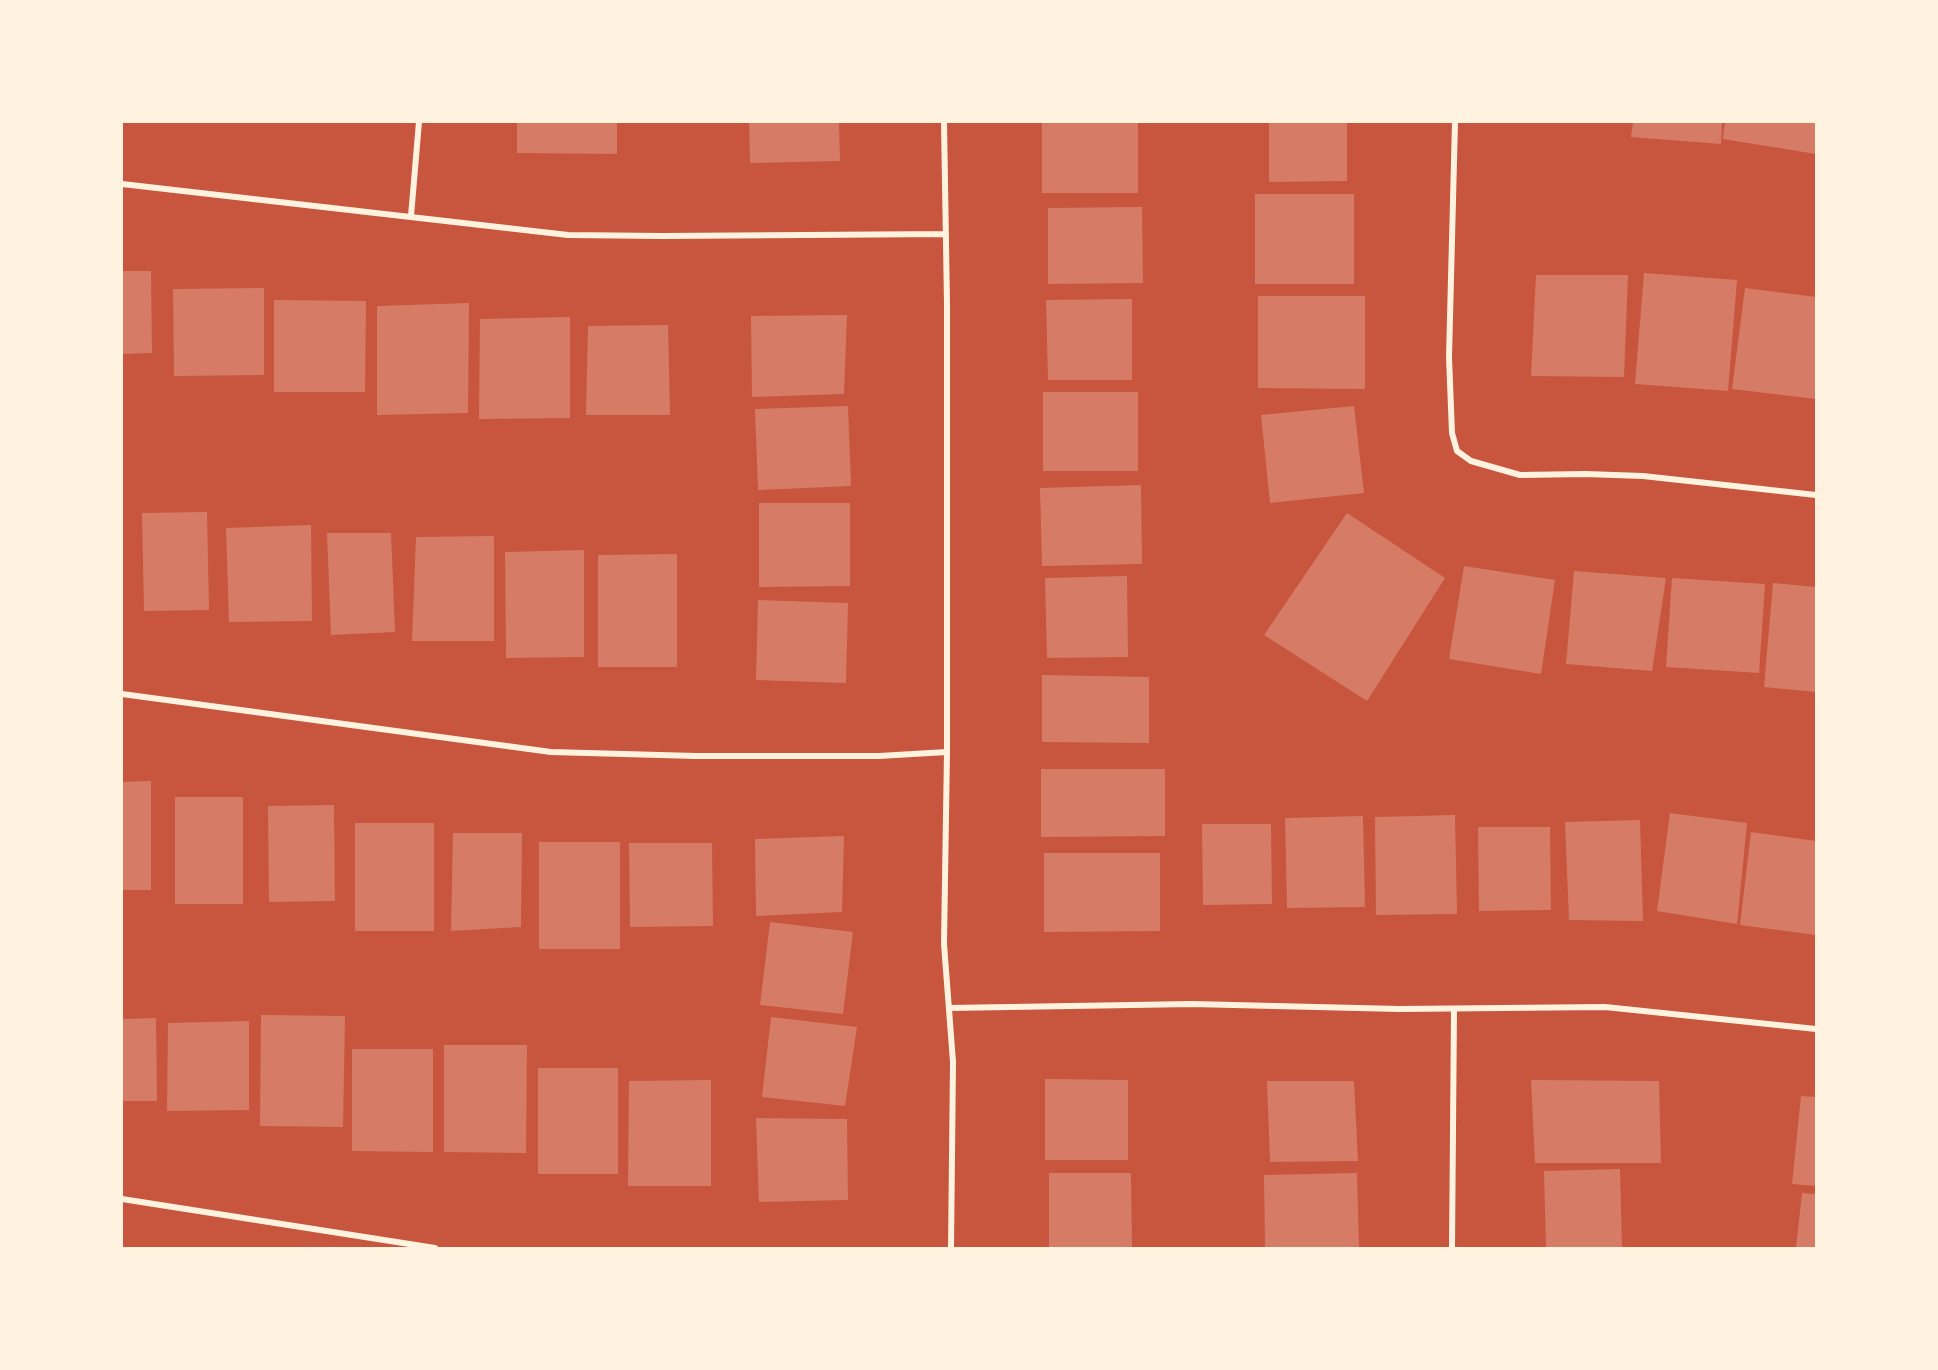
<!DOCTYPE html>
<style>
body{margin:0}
#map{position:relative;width:1938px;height:1370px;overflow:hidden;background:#c8553d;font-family:"Alegreya Sans",sans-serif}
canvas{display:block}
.frame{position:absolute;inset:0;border:123px solid #fff3e0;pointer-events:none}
</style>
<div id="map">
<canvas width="1938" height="1370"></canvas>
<div class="frame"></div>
</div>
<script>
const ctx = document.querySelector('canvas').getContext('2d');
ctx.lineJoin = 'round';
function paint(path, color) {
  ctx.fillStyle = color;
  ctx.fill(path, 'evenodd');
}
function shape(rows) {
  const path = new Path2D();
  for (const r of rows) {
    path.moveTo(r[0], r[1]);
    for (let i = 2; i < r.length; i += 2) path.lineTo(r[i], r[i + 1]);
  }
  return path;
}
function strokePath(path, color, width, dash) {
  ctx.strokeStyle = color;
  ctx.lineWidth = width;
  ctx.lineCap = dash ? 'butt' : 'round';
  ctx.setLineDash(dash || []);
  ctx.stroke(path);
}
paint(shape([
 [517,122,617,122,617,154,517,153],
 [749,122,839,122,840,161,750,163],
 [1042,122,1138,122,1138,193,1042,193],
 [1269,122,1347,122,1347,181,1269,182],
 [1633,122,1722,122,1721,144,1631,137],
 [1725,122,1816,122,1816,154,1723,139],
 [1255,194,1354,194,1354,284,1255,284],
 [1142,207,1143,283,1048,284,1048,208],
 [122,271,151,271,152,353,122,354],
 [1644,273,1737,280,1728,391,1635,384],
 [1536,275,1628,275,1624,377,1531,376],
 [264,288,264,375,174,376,173,289],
 [1745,288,1816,297,1816,399,1732,389],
 [1258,296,1365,296,1365,389,1258,388],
 [1132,299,1132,380,1048,380,1046,300],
 [274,300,366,301,365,392,274,392],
 [469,303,468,413,377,415,377,306],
 [847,315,844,394,752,397,751,316],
 [570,317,570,418,479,419,480,319],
 [668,325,670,415,586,415,588,326],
 [1043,392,1138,392,1138,471,1043,471],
 [848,406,851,486,758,490,755,409],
 [1354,406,1364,493,1270,503,1261,415],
 [1141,485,1142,564,1042,566,1040,488],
 [759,503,850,503,850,586,759,587],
 [207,512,209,610,144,611,142,513],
 [1347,513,1445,578,1367,701,1264,635],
 [311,525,312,621,229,622,226,528],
 [327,533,391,533,395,632,331,635],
 [494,536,494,641,412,641,416,537],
 [584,550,584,657,506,658,505,552],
 [677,554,677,667,598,667,598,555],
 [1464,566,1555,580,1541,674,1449,659],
 [1574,571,1666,578,1652,671,1566,664],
 [1127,576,1128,657,1047,658,1045,578],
 [1672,578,1765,584,1759,673,1666,667],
 [1773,583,1816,587,1816,692,1764,687],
 [758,600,848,603,846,683,756,680],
 [1042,675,1149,677,1149,743,1042,742],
 [1041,769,1165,769,1165,836,1041,837],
 [151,781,151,890,122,890,122,782],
 [175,797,243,797,243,904,175,904],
 [334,805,335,901,269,902,268,806],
 [1670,813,1747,823,1737,924,1657,911],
 [1455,815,1457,914,1376,915,1375,817],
 [1363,816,1365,907,1287,908,1285,818],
 [1640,820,1643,921,1569,920,1565,822],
 [355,823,434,823,434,931,355,931],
 [1202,824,1271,824,1272,904,1203,905],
 [1478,827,1550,827,1551,910,1479,911],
 [1751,832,1816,841,1816,935,1740,925],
 [453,833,522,833,521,927,451,931],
 [844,836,842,912,756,916,755,839],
 [539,842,620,842,620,949,539,949],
 [629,843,712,843,713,926,630,927],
 [1044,853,1160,853,1160,931,1044,932],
 [770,922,853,932,843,1014,760,1005],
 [261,1015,345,1016,343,1127,260,1126],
 [771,1017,857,1027,845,1106,762,1097],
 [156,1018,157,1101,122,1101,122,1019],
 [249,1021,249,1110,167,1111,168,1023],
 [444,1045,527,1045,526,1153,444,1152],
 [352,1049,433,1049,433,1152,352,1151],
 [538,1068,618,1068,618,1174,538,1174],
 [1045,1079,1128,1080,1128,1160,1045,1160],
 [711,1080,711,1186,628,1186,629,1081],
 [1531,1080,1659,1081,1661,1163,1535,1163],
 [1267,1081,1354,1081,1358,1161,1270,1162],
 [1801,1096,1816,1097,1816,1186,1792,1184],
 [756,1118,847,1119,848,1200,759,1202],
 [1620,1169,1622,1248,1546,1248,1544,1171],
 [1049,1173,1131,1173,1132,1248,1049,1248],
 [1357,1173,1359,1248,1265,1248,1264,1175],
 [1802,1193,1816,1194,1816,1248,1796,1248]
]), '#d67c66');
strokePath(shape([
 [944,122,947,304,947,752,944,944,953,1062,951,1248],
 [1455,122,1449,357,1452,433,1457,451,1471,461,1520,475,1585,474,1643,476,1816,495],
 [122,184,568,235,662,236,946,234],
 [411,216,419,122],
 [122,694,551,752,696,756,879,756,947,752],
 [949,1008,1192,1004,1399,1009,1605,1007,1816,1029],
 [122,1199,435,1248],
 [1452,1248,1454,1009]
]), '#fff3e0', 6);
</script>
